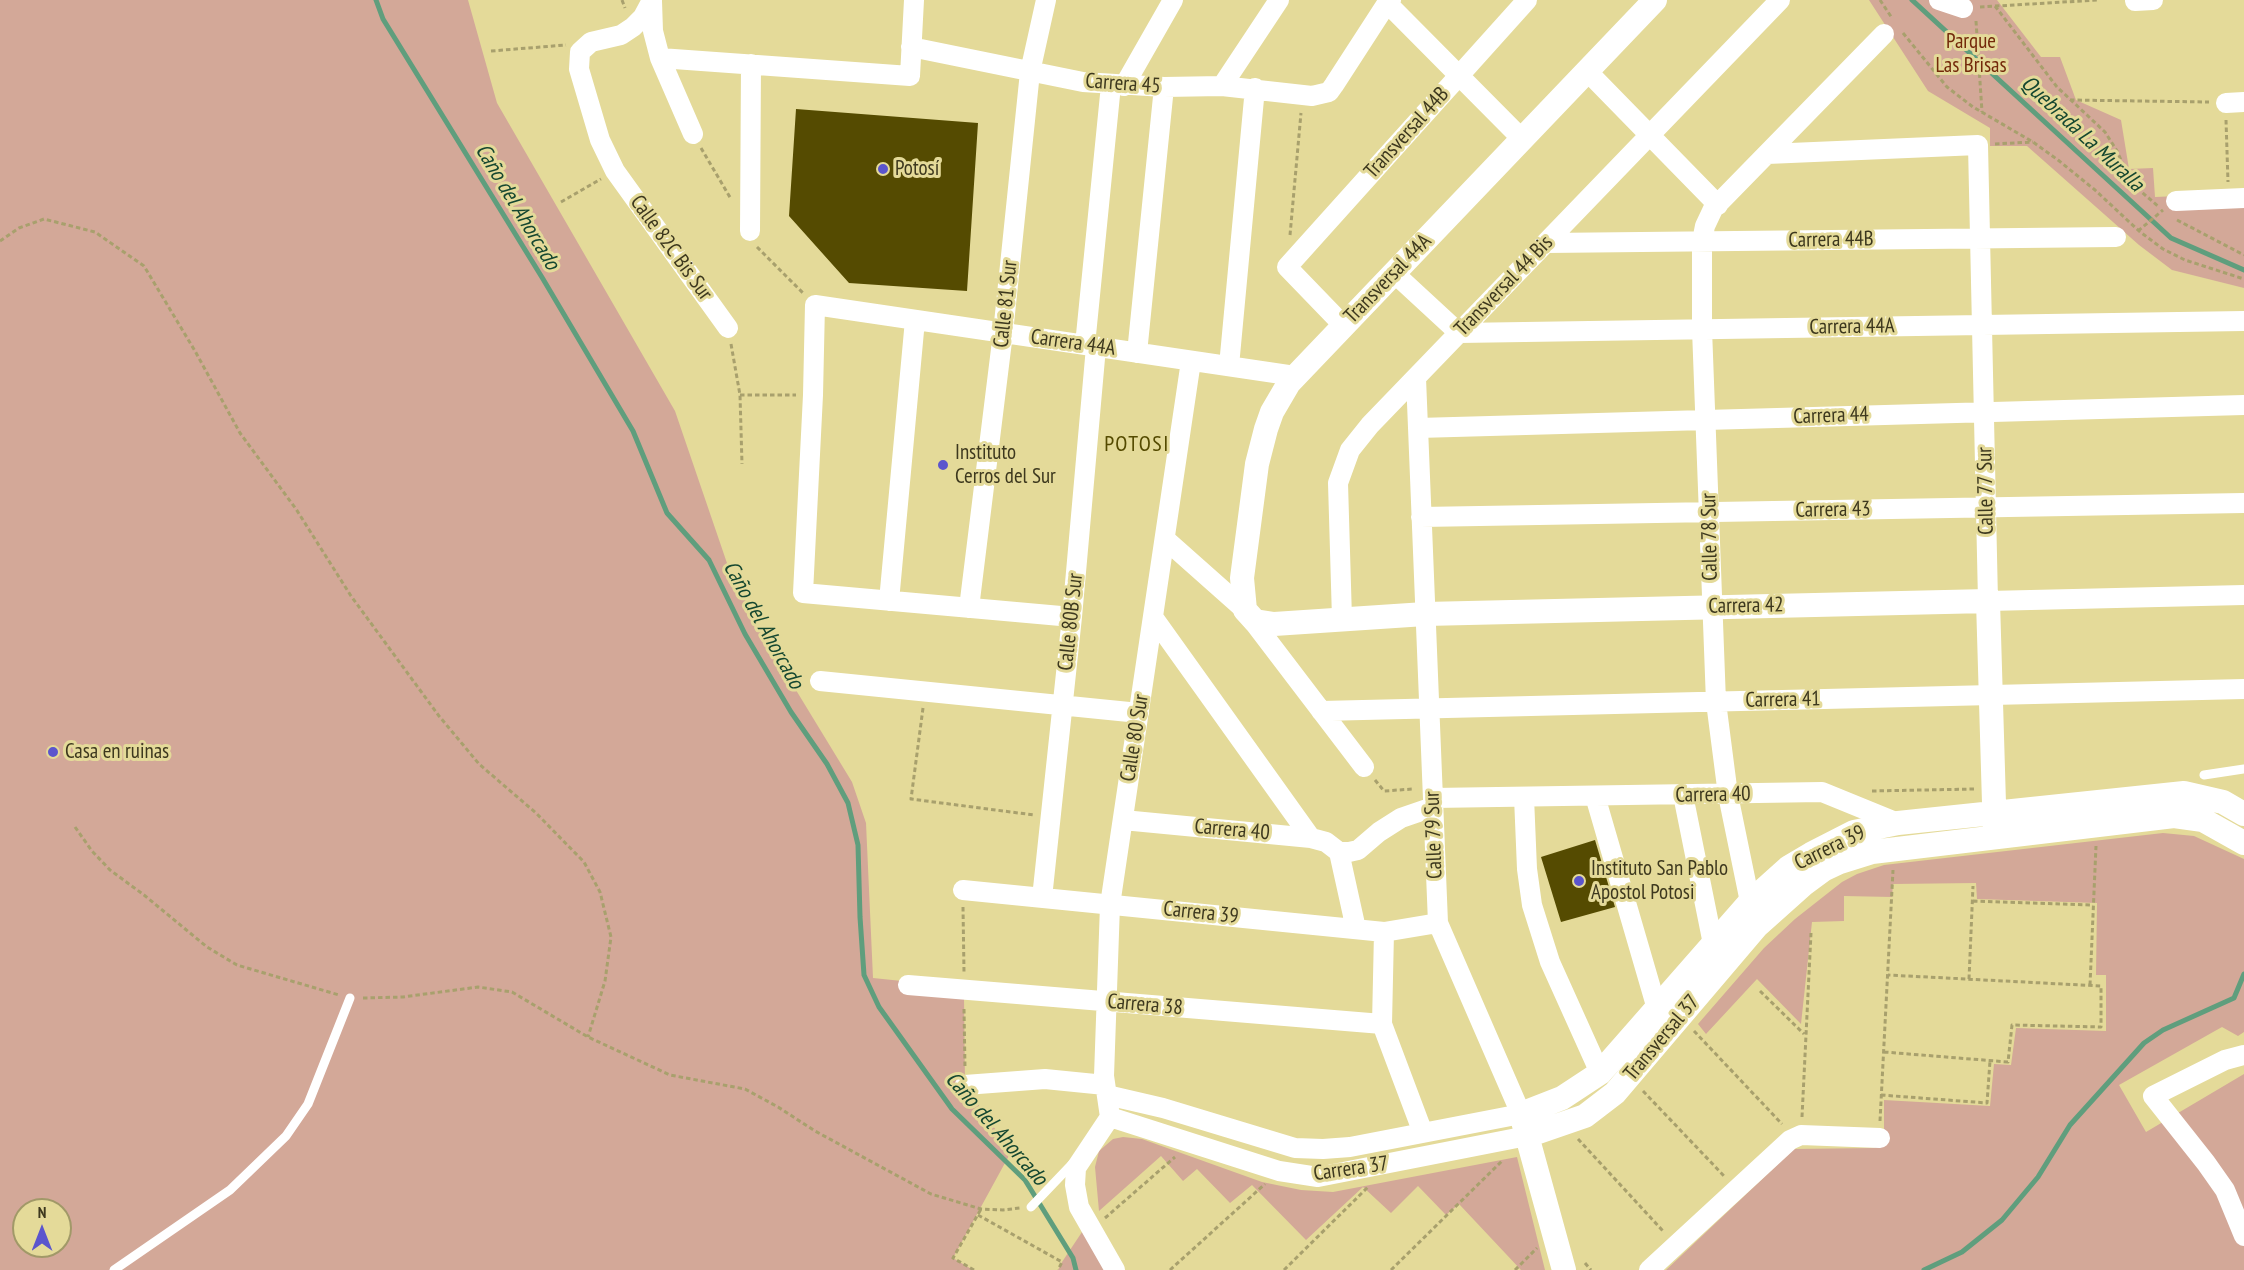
<!DOCTYPE html>
<meta charset="utf-8">
<style>
body{margin:0}
#map{position:relative;width:2244px;height:1270px;overflow:hidden;background:#e4da99;font-family:"PT Sans Narrow",sans-serif}
canvas{display:block}
.north{position:absolute;left:12px;top:1198px;width:60px;height:60px;box-sizing:border-box;background:#e4da99;border:2px solid #a19968;border-radius:50%;rotate:0deg;font-size:16px;font-weight:700;line-height:24px;text-align:center;color:#3d381e}
.north::after{content:'';display:block;margin:auto;width:21px;height:27px;background:#5b55cd;clip-path:polygon(50% 0,100% 100%,50% 72%,0 100%)}
</style>
<div id="map">
<canvas width="2244" height="1270"></canvas>
<div class="north">N</div>
</div>
<script>
const ctx = document.querySelector('canvas').getContext('2d');
ctx.lineJoin = 'round';
function paint(path, color) {
  ctx.fillStyle = color;
  ctx.fill(path, 'evenodd');
}
function shape(rows) {
  const path = new Path2D();
  for (const r of rows) {
    path.moveTo(r[0], r[1]);
    for (let i = 2; i < r.length; i += 2) path.lineTo(r[i], r[i + 1]);
  }
  return path;
}
function strokePath(path, color, width, dash) {
  ctx.strokeStyle = color;
  ctx.lineWidth = width;
  ctx.lineCap = dash ? 'butt' : 'round';
  ctx.setLineDash(dash || []);
  ctx.stroke(path);
}
function write(font, color, halo, rows, align = 'center') {
  ctx.font = font + ' "PT Sans Narrow",sans-serif';
  ctx.lineWidth = 6;
  ctx.setLineDash([]);
  ctx.textBaseline = 'middle';
  ctx.strokeStyle = halo;
  ctx.fillStyle = color;
  for (const [text, x, y, turn = 0] of rows) {
    ctx.save();
    ctx.translate(x, y);
    ctx.rotate((+turn || 0) * Math.PI / 180);
    ctx.textAlign = isNaN(turn) ? turn : align;
    if (halo) ctx.strokeText(text, 0, 0);
    ctx.fillText(text, 0, 0);
    ctx.restore();
  }
}
paint(shape([
 [0,0,468,0,497,103,675,411,729,569,774,654,852,782,866,823,873,978,902,981,964,996,965,1085,1011,1152,953,1258,973,1270,0,1270],
 [24,1210,60,1210,60,1246,24,1246],
 [1869,0,1997,0,2041,57,2060,57,2076,100,2121,120,2129,169,2153,168,2155,197,2226,194,2244,205,2244,288,2172,270,2139,245,2027,146,1990,146,1990,128,1928,91],
 [2163,833,2194,836,2244,859,2244,1032,2238,1036,2222,1027,2119,1085,2146,1132,2244,1074,2244,1270,1666,1270,1794,1149,1874,1148,1882,1143,1884,1134,1884,1100,1990,1106,1994,1064,2011,1065,2016,1028,2106,1031,2106,975,2096,975,2097,903,1977,899,1976,883,1893,884,1892,897,1844,896,1844,921,1812,922,1801,1024,1757,979,1706,1034,1698,1024,1764,948,1795,919,1842,882,1857,874,1884,865],
 [1123,1137,1142,1139,1262,1182,1301,1190,1333,1192,1517,1157,1545,1270,1521,1270,1459,1204,1446,1215,1418,1186,1391,1213,1363,1187,1306,1240,1252,1185,1230,1203,1197,1169,1183,1181,1161,1156,1099,1211,1095,1167,1099,1151,1113,1139],
 [1092,1217,1124,1270,1058,1270,1062,1262]
]), '#d3a898');
strokePath(shape([
 [376,0,383,19,543,279,633,431,667,513,709,560,745,634,791,712,827,764,848,803,858,845,860,917,864,975,879,1007,952,1109,1025,1180,1073,1258,1076,1270],
 [1912,0,2171,238,2244,270],
 [1924,1270,1962,1252,2002,1220,2038,1177,2070,1125,2144,1043,2163,1030,2234,998,2244,974]
]), '#5f9e7d', 5);
paint(shape([
 [796,109,978,123,967,291,849,283,789,216],
 [1595,840,1615,907,1561,922,1541,857]
]), '#554b01');
strokePath(shape([
 [622,0,625,8],
 [1880,0,1892,18],
 [1995,6,2057,87,2105,132,2117,151,2128,176,2137,188,2159,207],
 [1980,7,2098,0],
 [1976,21,1982,112],
 [1903,33,1947,87,1973,107,2033,142,2058,160,2095,190,2139,231,2163,249,2185,260,2244,279],
 [491,51,566,45],
 [2070,100,2209,102],
 [2226,120,2228,182],
 [1995,144,2033,142],
 [701,148,731,199],
 [561,202,601,179],
 [2177,220,2244,255],
 [2138,231,2163,210],
 [1290,235,1301,113],
 [0,241,19,228,44,219,95,232,144,266,195,351,240,433,296,509,351,596,439,716,479,764,536,813,584,862,600,892,611,937,605,981,588,1037],
 [757,247,803,293],
 [731,344,740,395,742,464],
 [740,395,796,395],
 [923,708,911,799,1034,815],
 [1375,780,1384,791,1413,789],
 [1872,791,1974,789],
 [75,827,92,851,110,870,144,895,207,947,237,965,339,995],
 [1973,901,2093,905],
 [963,907,964,972],
 [1969,979,1973,886],
 [2090,985,2096,846],
 [1760,991,1804,1034],
 [363,998,403,997,478,987,512,992,588,1037,670,1075,745,1089,778,1107,815,1131,931,1194,981,1209,1003,1210,1020,1208],
 [964,1009,965,1068],
 [1694,1031,1782,1124],
 [1884,1052,2008,1062,2012,1025,2101,1027,2101,986,1888,975],
 [1643,1091,1725,1177],
 [1881,1095,1987,1103,1990,1061],
 [1802,1117,1811,933],
 [1880,1121,1893,870],
 [1578,1139,1663,1231],
 [978,1215,1062,1262,1058,1270],
 [1105,1218,1175,1157],
 [1585,1263,1591,1270],
 [974,1270,953,1258,981,1209],
 [1170,1270,1265,1184],
 [1284,1270,1368,1187],
 [1391,1270,1503,1160],
 [1515,1270,1537,1248]
]), '#a8a06d', 3, [4.5, 3]);
strokePath(shape([
 [2204,775,2244,769],
 [1031,1207,1073,1163],
 [114,1270,230,1190,286,1136,308,1104,350,998]
]), '#fff', 9);
strokePath(shape([
 [1391,0,1387,3,1522,139],
 [1939,0,1963,8],
 [652,1,653,31,660,58,693,134],
 [2135,1,2153,0],
 [651,2,643,17,633,27,621,35,591,42,580,52,579,69,600,140,615,171,728,328],
 [911,47,1083,82,1164,87,1222,86,1312,96,1329,92,1334,85,1389,0],
 [660,58,910,76,914,0],
 [1587,71,1718,205],
 [1124,86,1173,0],
 [1222,86,1279,0],
 [2226,103,2244,102],
 [1767,154,1978,145,1988,601,2244,595],
 [2176,201,2244,198],
 [750,231,751,64],
 [1546,243,2116,237],
 [1394,273,1459,333,2244,321],
 [1344,326,1287,267,1527,0],
 [1085,345,1111,85],
 [1137,353,1164,87],
 [1229,366,1255,88],
 [1418,428,2244,405],
 [1421,517,2244,503],
 [1165,539,1245,610],
 [889,601,915,320],
 [969,608,1003,333,1030,72,1046,0],
 [1249,616,1364,767],
 [1072,617,803,593,813,395,815,305,1295,376],
 [1153,617,1311,838],
 [1342,619,1338,483,1350,450,1370,425,1780,0],
 [820,681,1139,713],
 [1321,711,2244,689],
 [1683,795,1713,944],
 [1595,796,1657,1009],
 [1524,797,1527,869,1532,905,1550,962,1600,1073],
 [1433,798,1822,792,1898,823],
 [1123,820,1311,838,1326,842,1339,852,1349,852,1358,850,1379,832,1401,818,1433,807],
 [1339,852,1356,929],
 [963,890,1384,932,1438,923],
 [1042,898,1072,617,1096,347],
 [1750,902,1728,795,1716,702,1702,329,1702,241,1705,226,1713,209,1884,34],
 [1384,932,1382,1024,1423,1133],
 [908,985,1382,1024],
 [2244,1055,2225,1060,2153,1096,2206,1163,2225,1190,2244,1236],
 [965,1085,1045,1079,1105,1085],
 [1107,1095,1163,1108,1295,1148,1323,1149,1350,1147,1521,1114,1438,923,1416,378],
 [1110,1117,1279,1171,1318,1177,1527,1136],
 [1115,1270,1079,1207,1075,1185,1076,1168,1110,1117,1104,1076,1110,905,1191,361],
 [1649,1270,1790,1140,1801,1135,1880,1138]
]), '#fff', 20);
strokePath(shape([
 [1655,0,1289,383,1272,412,1266,429,1257,464,1242,578,1245,610,1255,621,1274,624,1425,614,1988,601,1995,837],
 [1527,1136,1585,1116,1615,1093,1757,926,1804,884,1823,870,1840,862,1872,852,2174,816,2203,820,2244,843],
 [1564,1270,1521,1114,1562,1098,1600,1073,1750,902,1789,867,1811,854,1854,832,1898,823,2184,793,2223,802,2244,814]
]), '#fff', 24);
for (const [x, y, r, color] of [
 [883,169,6,"#5b55cd"],
 [943,465,6,"#5b55cd"],
 [53,752,6,"#5b55cd"],
 [1579,881,6,"#5b55cd"]
]) {
  const dot = new Path2D();
  dot.arc(x, y, r, 0, 2 * Math.PI);
  ctx.fillStyle = color;
  ctx.fill(dot);
  strokePath(dot, '#e4da99', 2);
}
write('21px', '#73290a', '#e4da99', [
 ["Parque",1971,42],
 ["Las Brisas",1971,66]
]);
write('21px', '#3d381e', '#e4da99', [
 ["Carrera 45",1123,84,4],
 ["Transversal 44B",1407,133,-48],
 ["Carrera 44B",1831,240,-1],
 ["Calle 82C Bis Sur",671,248,54],
 ["Transversal 44A",1388,279,-46],
 ["Transversal 44 Bis",1504,286,-46],
 ["Calle 81 Sur",1006,304,-84],
 ["Carrera 44A",1852,327,-1],
 ["Carrera 44A",1073,343,8],
 ["Carrera 44",1831,416,-2],
 ["Calle 77 Sur",1986,491,-91],
 ["Carrera 43",1833,510,-1],
 ["Calle 78 Sur",1710,537,-91],
 ["Carrera 42",1746,606,-1],
 ["Calle 80B Sur",1071,622,-84],
 ["Carrera 41",1783,700,-1],
 ["Calle 80 Sur",1135,738,-81],
 ["Carrera 40",1713,795,-1],
 ["Carrera 40",1232,830,5],
 ["Calle 79 Sur",1434,835,-92],
 ["Carrera 39",1830,848,-26],
 ["Carrera 39",1201,913,6],
 ["Carrera 38",1145,1005,5],
 ["Transversal 37",1662,1038,-50],
 ["Carrera 37",1351,1169,-8]
]);
write('21px', '#3d381e', '#e4da99', [
 ["Potosí",895,169],
 ["Instituto",955,453],
 ["Cerros del Sur",955,477],
 ["Casa en ruinas",65,752],
 ["Instituto San Pablo",1591,869],
 ["Apostol Potosi",1591,893]
], 'left');
write('italic 22px', '#154730', '#e4da99', [
 ["Quebrada La Muralla",2082,134,43],
 ["Caño del Ahorcado",517,207,59],
 ["Caño del Ahorcado",763,625,61],
 ["Caño del Ahorcado",996,1129,49]
]);
ctx.letterSpacing = '1.5px';
write('22px', '#544a00', '#e4da99', [
 ["POTOSI",1137,445]
]);
ctx.letterSpacing = '0px';
</script>
